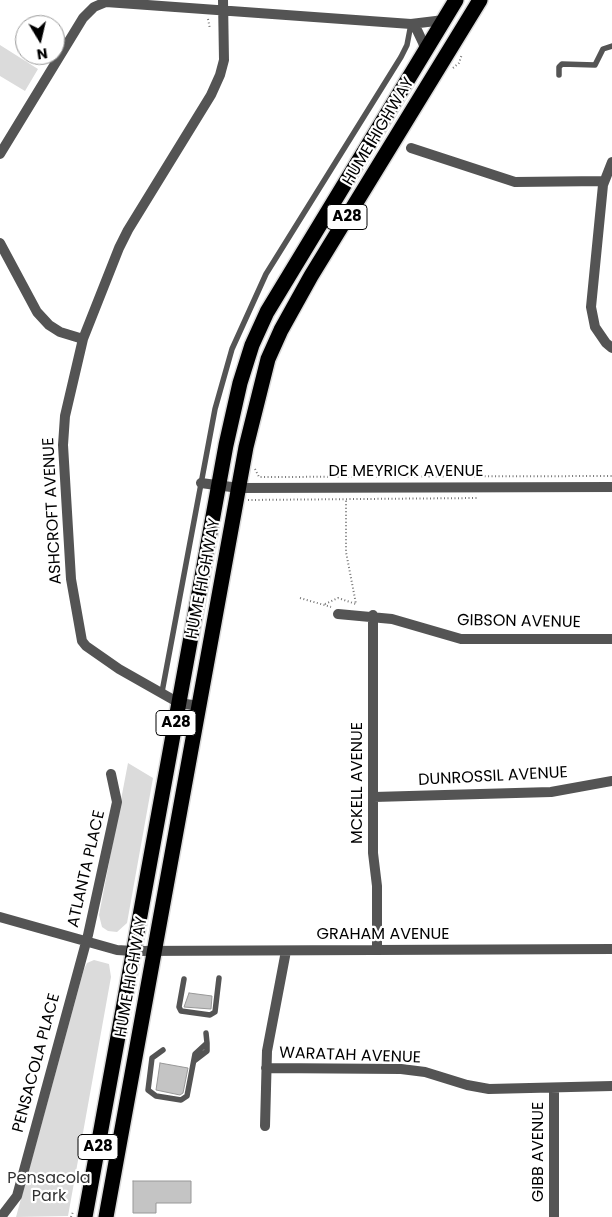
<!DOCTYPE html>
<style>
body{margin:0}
#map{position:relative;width:612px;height:1217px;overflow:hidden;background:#fff;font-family:Poppins,sans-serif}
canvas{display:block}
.north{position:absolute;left:15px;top:15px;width:50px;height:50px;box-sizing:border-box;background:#fff;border:1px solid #999;border-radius:50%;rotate:171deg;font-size:14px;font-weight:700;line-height:20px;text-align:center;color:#000}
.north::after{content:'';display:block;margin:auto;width:18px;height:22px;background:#000;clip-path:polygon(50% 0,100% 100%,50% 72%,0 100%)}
</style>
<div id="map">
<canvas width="612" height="1217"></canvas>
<div class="north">N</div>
</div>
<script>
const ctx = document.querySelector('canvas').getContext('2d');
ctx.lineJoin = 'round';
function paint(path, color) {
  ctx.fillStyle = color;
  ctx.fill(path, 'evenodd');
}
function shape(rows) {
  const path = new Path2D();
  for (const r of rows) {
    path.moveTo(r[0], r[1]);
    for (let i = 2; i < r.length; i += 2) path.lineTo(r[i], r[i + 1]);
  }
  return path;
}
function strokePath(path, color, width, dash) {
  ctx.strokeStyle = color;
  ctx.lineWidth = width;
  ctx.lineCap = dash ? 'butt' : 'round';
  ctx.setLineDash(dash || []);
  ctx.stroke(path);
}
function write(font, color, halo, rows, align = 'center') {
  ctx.font = font + ' Poppins,sans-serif';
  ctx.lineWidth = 4.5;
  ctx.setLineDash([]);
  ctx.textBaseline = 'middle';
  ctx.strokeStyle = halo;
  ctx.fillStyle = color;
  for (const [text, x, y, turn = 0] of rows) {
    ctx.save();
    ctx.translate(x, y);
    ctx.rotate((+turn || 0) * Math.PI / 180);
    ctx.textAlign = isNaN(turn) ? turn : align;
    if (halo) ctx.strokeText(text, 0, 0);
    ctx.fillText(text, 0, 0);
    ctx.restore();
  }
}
paint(shape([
 [0,45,38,69,25,91,0,76],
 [128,763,153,778,127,923,117,932,108,931,102,927,99,915],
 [94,960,109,964,111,977,68,1216,16,1217,84,969,87,963]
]), '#dbdbdb');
const building = shape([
 [189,993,212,996,211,1009,184,1007,189,993],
 [160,1063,188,1068,183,1093,180,1095,156,1090,160,1063],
 [133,1181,191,1181,191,1203,156,1203,156,1213,133,1213,133,1181]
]);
paint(building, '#c4c4c4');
strokePath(building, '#989898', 1);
const highway = shape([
 [85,1217,226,445,240,383,252,345,267,312,456,0],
 [106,1217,246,447,268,359,281,330,311,276,480,0]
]);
strokePath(highway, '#dbdbdb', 18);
strokePath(shape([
 [208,19,210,29],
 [453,68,459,63,462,54],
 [255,469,259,477,262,477,612,476],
 [248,500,477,498],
 [300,598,331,607],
 [325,604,338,598,356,604,346,552,346,499],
 [71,1217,73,1212]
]), '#767676', 2, [1, 2.5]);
strokePath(shape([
 [559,75,559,67,562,64,595,65,603,49,612,46],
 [162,692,215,409,232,349,266,274,401,57,407,45,411,24],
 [184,979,179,1007,181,1011,210,1015,215,1012,219,978],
 [163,1050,152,1058,148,1090,156,1096,181,1100,187,1096,195,1054,207,1043,206,1033],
 [194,1061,207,1051,207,1043]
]), '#545454', 5.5);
strokePath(shape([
 [411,24,417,30,426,49],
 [411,148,515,182,604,181],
 [0,154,83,18,94,7,106,2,411,24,444,20],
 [612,162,603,185,591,307,595,327,606,343,612,348],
 [0,243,37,312,49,325,60,332,83,339],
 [201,483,239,488,612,487],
 [338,614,392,619,461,639,612,639],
 [373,615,373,853,377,886,377,950],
 [199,706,179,703,119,669,86,646,82,641,71,579,63,445,65,416,83,339,119,248,128,230,211,95,220,75,224,60,223,0],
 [374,797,551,792,612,781],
 [0,917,117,950,133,951,612,949],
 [266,1068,401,1069,425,1072,467,1085,489,1089,612,1086],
 [554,1088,554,1217],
 [265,1126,267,1051,286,951],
 [1,1217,17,1196,88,935,117,802,111,774]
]), '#545454', 10);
strokePath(highway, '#000', 15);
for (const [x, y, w] of [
 [347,217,40],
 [176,723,40],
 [98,1147,40]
]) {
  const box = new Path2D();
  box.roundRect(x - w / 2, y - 12.5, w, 25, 4);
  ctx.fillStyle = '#fff';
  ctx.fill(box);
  strokePath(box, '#000', 1);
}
write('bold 15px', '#000', null, [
 ["A28",347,217],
 ["A28",176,723],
 ["A28",98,1147]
]);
write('16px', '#000', '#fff', [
 ["HUME HIGHWAY",379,132,-59],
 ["DE MEYRICK AVENUE",406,472],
 ["ASHCROFT AVENUE",53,511,-93],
 ["HUME HIGHWAY",204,579,-79],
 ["GIBSON AVENUE",519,622,1],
 ["DUNROSSIL AVENUE",493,777,-3],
 ["MCKELL AVENUE",358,783,-90],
 ["ATLANTA PLACE",87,869,-77],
 ["GRAHAM AVENUE",383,935],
 ["HUME HIGHWAY",132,977,-80],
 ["WARATAH AVENUE",350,1056,2],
 ["PENSACOLA PLACE",37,1063,-75],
 ["GIBB AVENUE",539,1152,-90]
]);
write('16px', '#323232', '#fff', [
 ["Pensacola",49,1179],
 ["Park",49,1197]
]);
</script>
